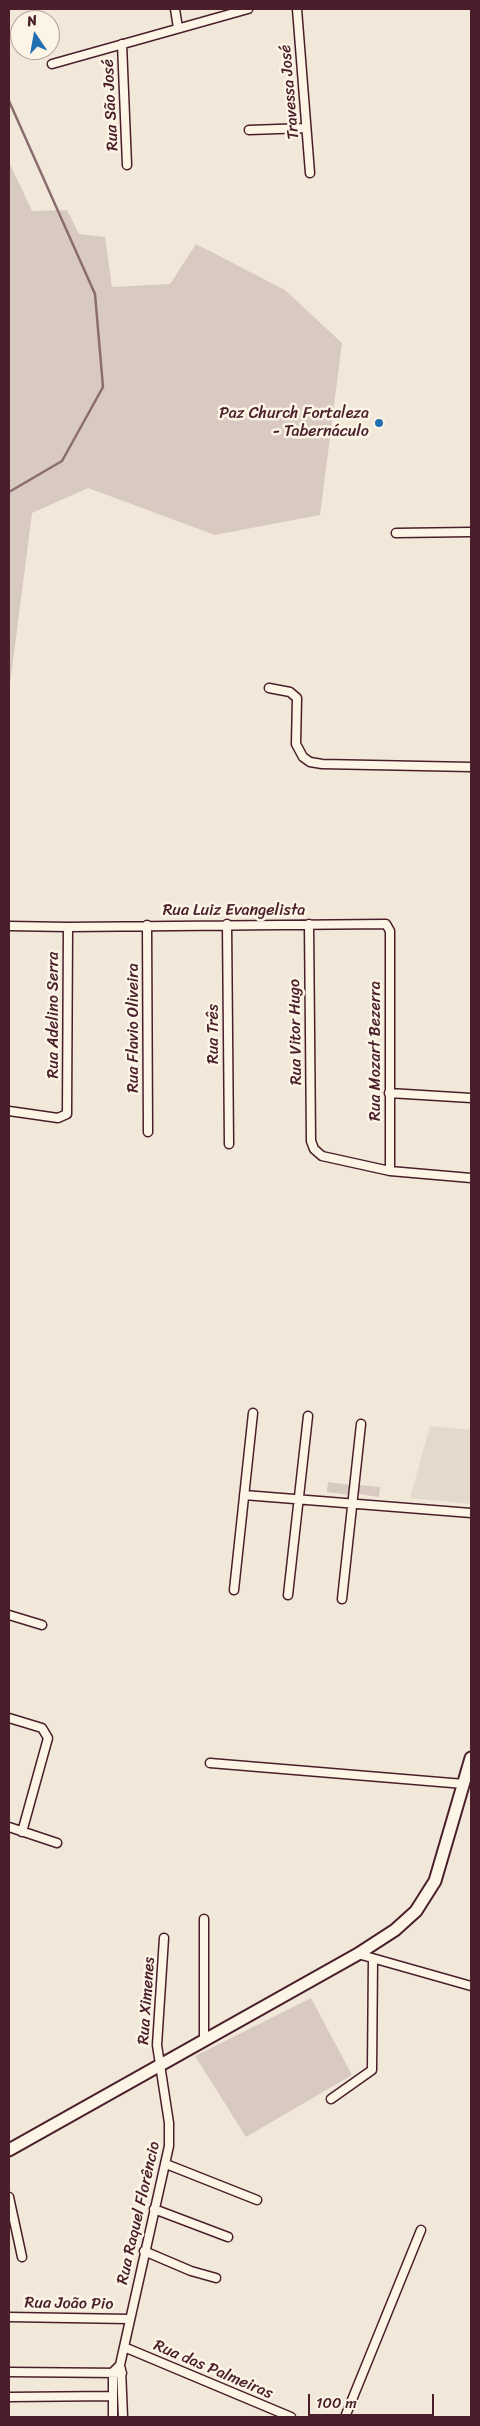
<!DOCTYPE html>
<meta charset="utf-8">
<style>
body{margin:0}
#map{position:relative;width:480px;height:2426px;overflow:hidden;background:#f1e8da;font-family:Sriracha,sans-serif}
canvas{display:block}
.frame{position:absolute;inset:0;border:10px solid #4a1f2b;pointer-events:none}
.north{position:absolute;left:10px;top:10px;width:50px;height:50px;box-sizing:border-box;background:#fcf5e5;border:1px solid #b59f9b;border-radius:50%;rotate:348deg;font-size:14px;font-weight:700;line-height:20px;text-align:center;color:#4a1f2b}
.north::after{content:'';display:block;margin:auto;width:18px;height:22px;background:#1f6fb2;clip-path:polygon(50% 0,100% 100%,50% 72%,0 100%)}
.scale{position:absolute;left:308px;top:2394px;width:126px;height:22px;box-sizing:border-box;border:2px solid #4a1f2b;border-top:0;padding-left:6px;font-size:15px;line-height:18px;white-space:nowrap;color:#4a1f2b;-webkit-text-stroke:4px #fcf5e5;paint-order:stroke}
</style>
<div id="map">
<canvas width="480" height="2426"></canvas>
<div class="frame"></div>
<div class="north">N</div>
<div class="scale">100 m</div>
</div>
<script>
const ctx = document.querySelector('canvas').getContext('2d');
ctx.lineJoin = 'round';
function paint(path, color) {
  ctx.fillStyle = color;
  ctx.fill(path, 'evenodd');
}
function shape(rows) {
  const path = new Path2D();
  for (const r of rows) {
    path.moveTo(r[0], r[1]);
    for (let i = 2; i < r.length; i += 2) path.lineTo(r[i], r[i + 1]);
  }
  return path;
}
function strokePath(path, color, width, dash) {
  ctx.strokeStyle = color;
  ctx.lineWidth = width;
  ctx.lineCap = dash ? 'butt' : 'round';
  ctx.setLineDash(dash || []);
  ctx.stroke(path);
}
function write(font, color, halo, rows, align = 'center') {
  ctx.font = font + ' Sriracha,sans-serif';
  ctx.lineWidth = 5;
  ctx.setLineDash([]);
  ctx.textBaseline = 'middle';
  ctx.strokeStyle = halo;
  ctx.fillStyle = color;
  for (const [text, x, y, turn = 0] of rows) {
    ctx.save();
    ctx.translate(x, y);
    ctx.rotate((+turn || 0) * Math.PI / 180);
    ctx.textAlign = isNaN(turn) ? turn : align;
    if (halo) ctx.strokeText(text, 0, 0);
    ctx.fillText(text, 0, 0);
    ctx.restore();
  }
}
paint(shape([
 [430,1426,471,1430,471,1504,410,1498]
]), '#e4d9cd');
paint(shape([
 [9,162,32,211,67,210,79,234,105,237,112,287,170,284,196,244,285,290,342,343,320,515,215,535,88,488,32,513,9,692],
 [328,1482,351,1485,350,1495,327,1492],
 [359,1485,380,1487,379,1497,358,1494],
 [311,1998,352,2075,246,2137,195,2056]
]), '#d8cac0');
strokePath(shape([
 [9,101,95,294,103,387,62,461,9,492]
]), '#8b6d6f', 2.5);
const minor = shape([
 [175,9,178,28],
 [297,9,310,173],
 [122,44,127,165],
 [52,64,248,9],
 [249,130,306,128],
 [396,533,471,532],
 [269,688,290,692,297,698,296,744,303,757,310,762,322,764,471,767],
 [227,924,229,1144],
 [309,924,311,1141,314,1149,322,1156,390,1171,471,1178],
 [147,925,148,1132],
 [9,926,68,927],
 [389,1093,471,1098],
 [9,1111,58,1118,67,1114,68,927,386,924,390,931,390,1171],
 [244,1495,471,1513],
 [234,1590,253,1413],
 [288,1595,308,1416],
 [342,1599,361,1424],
 [9,1615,42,1625],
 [9,1718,42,1728,48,1738,22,1832],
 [210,1763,464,1784],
 [9,1827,57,1843],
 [358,1954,471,1986],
 [204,2040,204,1919],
 [331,2099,372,2070,373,1959],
 [166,2164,257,2200],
 [9,2197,22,2257],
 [154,2209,228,2237],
 [144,2251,191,2271,216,2278],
 [9,2317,129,2319],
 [124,2347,291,2417],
 [121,2369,123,2417],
 [9,2372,122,2373],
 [9,2397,113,2396],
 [113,2417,113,2372,120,2365,124,2347,169,2146,169,2123,157,2045,164,1938],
 [345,2417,421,2230]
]);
const secondary = shape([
 [9,2150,358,1954,395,1930,416,1911,435,1881,471,1758]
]);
strokePath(minor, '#4a1f2b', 11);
strokePath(secondary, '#4a1f2b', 15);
strokePath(minor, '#fcf5e5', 8);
strokePath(secondary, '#fcf5e5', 11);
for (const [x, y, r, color] of [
 [379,423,5,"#1f6fb2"]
]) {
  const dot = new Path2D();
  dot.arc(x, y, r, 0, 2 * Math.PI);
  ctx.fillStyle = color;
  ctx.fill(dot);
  strokePath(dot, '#fcf5e5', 2);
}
write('16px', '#4a1f2b', '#fcf5e5', [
 ["Travessa José",290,92,-95],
 ["Rua São José",111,105,-93],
 ["Rua Luiz Evangelista",234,911],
 ["Rua Adelino Serra",54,1015,-90],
 ["Rua Flavio Oliveira",134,1028,-90],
 ["Rua Vitor Hugo",296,1032,-91],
 ["Rua Três",214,1034,-90],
 ["Rua Mozart Bezerra",376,1051,-90],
 ["Rua Ximenes",147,2001,-86],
 ["Rua Raquel Florêncio",139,2213,-77],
 ["Rua João Pio",69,2304,1],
 ["Rua das Palmeiras",213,2370,23]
]);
write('16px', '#4a1f2b', '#fcf5e5', [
 ["Paz Church Fortaleza",369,414],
 ["- Tabernáculo",369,432]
], 'right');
</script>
